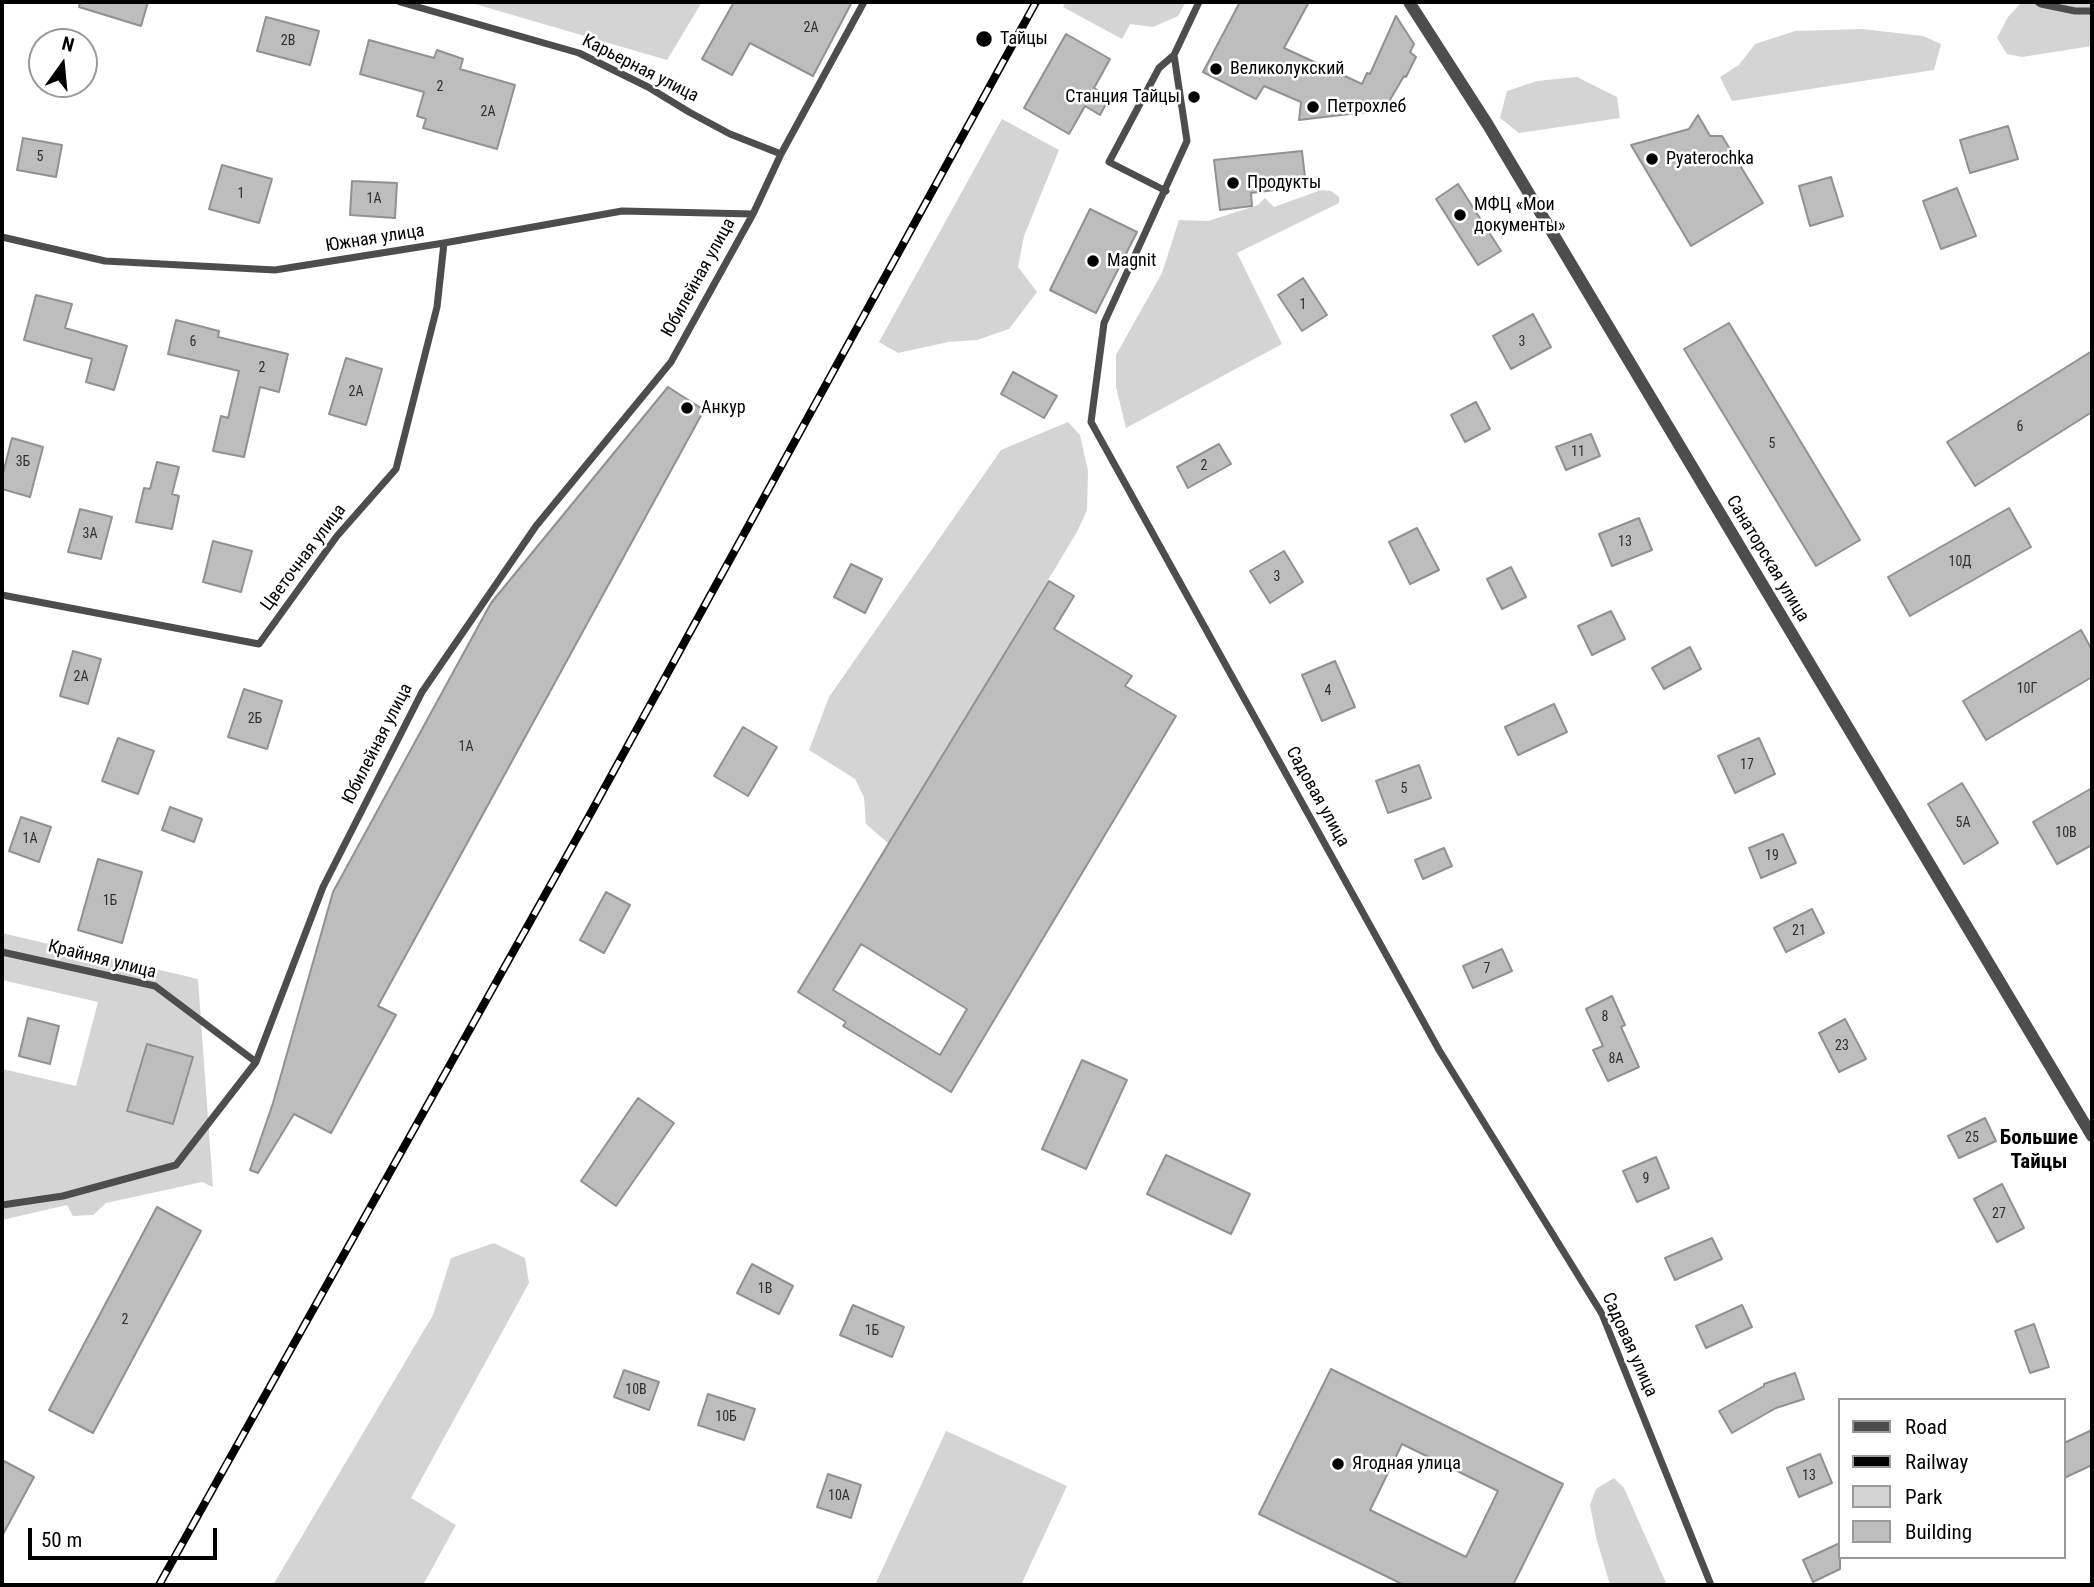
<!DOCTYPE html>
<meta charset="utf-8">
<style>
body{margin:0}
#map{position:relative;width:2094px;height:1587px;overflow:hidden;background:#fff;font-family:"Roboto Condensed",sans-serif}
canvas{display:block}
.frame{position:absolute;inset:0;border:4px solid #000;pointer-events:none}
.legend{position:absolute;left:1838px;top:1398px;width:228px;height:161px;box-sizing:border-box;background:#fff;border:2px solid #999;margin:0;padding:9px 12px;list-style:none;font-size:21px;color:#000}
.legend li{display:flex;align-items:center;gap:14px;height:35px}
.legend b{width:35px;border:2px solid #999}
.north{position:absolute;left:28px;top:28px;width:70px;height:70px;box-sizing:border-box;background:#fff;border:2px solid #999;border-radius:50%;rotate:15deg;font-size:19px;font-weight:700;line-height:28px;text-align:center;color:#000}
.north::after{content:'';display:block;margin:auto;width:24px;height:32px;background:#000;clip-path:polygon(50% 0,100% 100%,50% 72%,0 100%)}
.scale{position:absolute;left:28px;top:1528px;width:189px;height:32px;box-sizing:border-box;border:4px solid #000;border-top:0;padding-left:9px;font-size:21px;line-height:24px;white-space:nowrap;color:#000;-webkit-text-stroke:5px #fff;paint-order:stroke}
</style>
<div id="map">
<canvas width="2094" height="1587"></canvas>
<div class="frame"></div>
<ul class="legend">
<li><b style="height:9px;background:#4d4d4d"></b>Road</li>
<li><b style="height:9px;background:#000"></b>Railway</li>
<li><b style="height:19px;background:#d4d4d4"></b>Park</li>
<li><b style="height:19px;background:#bdbdbd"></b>Building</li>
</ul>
<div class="north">N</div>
<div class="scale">50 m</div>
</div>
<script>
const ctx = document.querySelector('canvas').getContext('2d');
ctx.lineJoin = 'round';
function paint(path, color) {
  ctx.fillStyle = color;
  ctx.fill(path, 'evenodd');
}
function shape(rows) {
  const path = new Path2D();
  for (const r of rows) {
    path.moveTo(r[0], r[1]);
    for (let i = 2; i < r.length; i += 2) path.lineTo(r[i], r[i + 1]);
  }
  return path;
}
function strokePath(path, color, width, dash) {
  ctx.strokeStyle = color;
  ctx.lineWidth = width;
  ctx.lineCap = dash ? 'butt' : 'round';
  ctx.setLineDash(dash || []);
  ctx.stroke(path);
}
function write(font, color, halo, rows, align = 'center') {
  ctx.font = font + ' "Roboto Condensed",sans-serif';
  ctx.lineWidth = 5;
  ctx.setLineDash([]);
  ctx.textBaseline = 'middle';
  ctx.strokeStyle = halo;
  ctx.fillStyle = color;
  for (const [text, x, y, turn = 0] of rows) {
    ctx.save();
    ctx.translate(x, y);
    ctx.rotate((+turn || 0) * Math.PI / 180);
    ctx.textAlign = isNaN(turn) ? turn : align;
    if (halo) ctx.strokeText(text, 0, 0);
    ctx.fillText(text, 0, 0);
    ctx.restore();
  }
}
paint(shape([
 [468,2,702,2,667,60],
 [1066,2,1186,2,1178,16,1153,27,1130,24,1122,39,1063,7],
 [2022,2,2092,2,2092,46,2022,57,2007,54,1997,38,2008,17],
 [1862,29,1923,36,1941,44,1934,70,1732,101,1720,77,1739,65,1755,44,1795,31],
 [1577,77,1617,97,1620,118,1519,133,1500,118,1507,91,1537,81],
 [1002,119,1059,150,1024,236,1018,267,1037,292,1009,329,977,340,948,342,898,353,879,342],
 [1321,190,1331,191,1339,197,1339,203,1237,253,1282,344,1126,428,1116,387,1116,355,1162,273,1179,220,1208,221,1258,205,1265,198,1274,207],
 [1068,422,1080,435,1088,471,1087,510,1077,532,889,844,866,824,864,797,855,779,809,750,829,697,1001,450],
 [2,933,198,979,213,1187,202,1182,106,1203,93,1215,73,1216,67,1205,2,1220,2,1069,76,1086,98,1002,2,980],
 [494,1243,525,1258,529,1283,411,1498,456,1525,423,1585,273,1585,433,1315,451,1258],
 [946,1431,1067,1486,1021,1585,875,1585],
 [1614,1478,1624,1488,1667,1585,1610,1585,1596,1537,1590,1505,1596,1489]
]), '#d4d4d4');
const building = shape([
 [80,2,148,2,141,26,79,7,80,2],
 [734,2,852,2,813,76,750,43,732,75,702,59,734,2],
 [1240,2,1309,2,1284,48,1362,84,1367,73,1370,74,1396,16,1414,44,1410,52,1416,57,1406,77,1404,76,1384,110,1299,120,1301,102,1264,86,1256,99,1203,72,1240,2],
 [266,17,319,31,310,65,257,51,266,17],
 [1066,34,1110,59,1094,88,1110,97,1100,115,1085,106,1069,134,1024,108,1066,34],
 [369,40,434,58,437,50,463,59,460,69,515,85,497,149,423,128,426,119,417,116,424,92,360,74,369,40],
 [1698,115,1710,136,1722,136,1763,203,1691,246,1631,145,1689,129,1698,115],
 [2008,126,2018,159,1970,173,1960,140,2008,126],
 [23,138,62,145,56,177,17,170,23,138],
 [1302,151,1306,186,1251,193,1252,206,1220,210,1214,160,1302,151],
 [222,165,272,179,259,223,209,209,222,165],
 [1831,177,1843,216,1810,226,1799,186,1831,177],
 [352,181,397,183,395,218,350,215,352,181],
 [1458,184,1501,251,1478,265,1436,199,1458,184],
 [1957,188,1976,236,1941,249,1923,201,1957,188],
 [1090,209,1137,232,1096,313,1050,290,1090,209],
 [1303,278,1327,315,1302,331,1278,295,1303,278],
 [36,295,72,304,65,328,127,346,114,390,86,382,92,359,24,340,36,295],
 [1533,314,1551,347,1511,369,1493,336,1533,314],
 [176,320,219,331,218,337,288,354,279,392,260,387,244,457,213,451,221,416,228,418,239,371,168,354,176,320],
 [1729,323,1860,540,1816,566,1684,349,1729,323],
 [2092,351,2092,412,1975,486,1947,442,2092,351],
 [346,358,382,369,366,425,329,414,346,358],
 [1013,372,1057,396,1044,418,1001,394,1013,372],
 [668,387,704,410,378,1006,396,1015,331,1133,294,1114,258,1173,250,1170,273,1103,333,892,491,603,668,387],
 [1476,402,1490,429,1465,442,1451,415,1476,402],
 [1591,434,1600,456,1566,470,1556,447,1591,434],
 [12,438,43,447,30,497,2,489,2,477,12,438],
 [1219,444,1231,464,1188,488,1177,467,1219,444],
 [157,462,179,467,172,494,179,496,172,529,136,522,144,488,150,489,157,462],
 [2009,508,2031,547,1910,616,1888,577,2009,508],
 [80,509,112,517,101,559,68,552,80,509],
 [1639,518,1652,550,1612,566,1599,534,1639,518],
 [1417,528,1439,570,1410,584,1389,542,1417,528],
 [213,541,252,551,241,592,203,582,213,541],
 [1284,551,1303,582,1270,603,1250,571,1284,551],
 [851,564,882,579,865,613,834,597,851,564],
 [1511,567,1526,597,1502,609,1487,579,1511,567],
 [1049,581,1074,596,1054,629,1132,676,1125,686,1176,716,951,1092,843,1026,846,1022,798,992,1049,581],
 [861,944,967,1009,940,1055,833,990,861,944],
 [1611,611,1625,639,1592,655,1578,626,1611,611],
 [2081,630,2092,650,2092,677,1986,740,1963,701,2081,630],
 [1690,647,1701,669,1664,689,1652,668,1690,647],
 [73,651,101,659,88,704,60,696,73,651],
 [1335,661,1355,707,1322,721,1302,675,1335,661],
 [244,689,282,701,267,749,228,737,244,689],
 [1554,704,1567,732,1518,755,1505,727,1554,704],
 [743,727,777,747,748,796,714,776,743,727],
 [118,738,154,751,138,794,102,781,118,738],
 [1759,738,1775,774,1735,793,1718,756,1759,738],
 [1419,765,1431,798,1388,813,1376,781,1419,765],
 [1962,783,1998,843,1964,864,1928,804,1962,783],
 [2092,788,2092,845,2057,864,2033,822,2092,788],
 [170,807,202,819,194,842,162,830,170,807],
 [21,817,51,827,39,862,9,851,21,817],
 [1783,834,1796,863,1761,878,1749,848,1783,834],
 [1444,848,1452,866,1423,879,1415,860,1444,848],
 [98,859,142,872,122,943,78,930,98,859],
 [606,892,630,905,604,953,580,940,606,892],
 [1812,909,1824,933,1786,952,1774,928,1812,909],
 [1502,949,1512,971,1473,988,1463,966,1502,949],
 [1612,996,1625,1025,1621,1027,1639,1067,1608,1081,1593,1050,1603,1046,1586,1009,1612,996],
 [28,1018,59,1026,50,1064,19,1056,28,1018],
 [1845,1019,1866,1059,1839,1072,1819,1033,1845,1019],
 [147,1044,193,1057,173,1124,127,1111,147,1044],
 [1082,1060,1127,1080,1086,1169,1042,1149,1082,1060],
 [638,1098,674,1123,616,1206,581,1181,638,1098],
 [1985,1118,1996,1141,1959,1158,1948,1136,1985,1118],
 [1166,1155,1250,1194,1231,1234,1147,1194,1166,1155],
 [1656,1157,1669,1188,1637,1202,1623,1171,1656,1157],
 [2002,1184,2024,1228,1997,1242,1974,1199,2002,1184],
 [157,1207,201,1231,93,1433,49,1410,157,1207],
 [1712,1238,1722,1259,1675,1280,1665,1258,1712,1238],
 [752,1264,793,1286,779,1314,737,1293,752,1264],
 [853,1305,904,1327,892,1357,840,1335,853,1305],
 [1742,1305,1752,1327,1706,1348,1696,1326,1742,1305],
 [2034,1324,2049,1367,2030,1373,2015,1331,2034,1324],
 [1331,1369,1563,1484,1513,1585,1404,1585,1259,1514,1331,1369],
 [1402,1444,1498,1491,1466,1557,1370,1510,1402,1444],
 [624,1370,659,1382,649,1410,614,1397,624,1370],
 [1795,1373,1804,1399,1776,1408,1732,1433,1719,1411,1764,1386,1764,1384,1795,1373],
 [708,1394,755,1409,744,1440,698,1425,708,1394],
 [2092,1430,2092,1465,2064,1478,2064,1443,2092,1430],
 [1820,1454,1832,1483,1799,1497,1787,1468,1820,1454],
 [2,1460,34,1477,2,1536,2,1460],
 [828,1474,861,1485,851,1518,817,1507,828,1474],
 [1840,1543,1840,1569,1813,1582,1803,1560,1840,1543]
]);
paint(building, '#bdbdbd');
strokePath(building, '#919191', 2);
strokePath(shape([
 [400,2,579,53,648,87,689,112,730,134,781,154],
 [1199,2,1174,55,1187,141,1104,323,1091,422,1439,1050,1602,1314,1711,1585],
 [2038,2,2041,4,2075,11,2092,11],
 [1166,191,1109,162,1159,68,1174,55],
 [2,237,105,261,275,270,444,243,622,211,753,214],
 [2,595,259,644,337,536,396,469,437,307,444,243],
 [2,952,155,986,256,1062],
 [2,1205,63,1196,176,1165,256,1062,323,887,422,692,536,526,671,362,753,214,781,154,864,2]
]), '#4d4d4d', 7);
strokePath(shape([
 [1409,2,1488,125,2092,1136]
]), '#4d4d4d', 12);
const rail = shape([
 [159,1585,588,818,1036,2]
]);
strokePath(rail, '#000', 8);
strokePath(rail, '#fff', 5, [16]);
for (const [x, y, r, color] of [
 [984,39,9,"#000"],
 [1216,69,7,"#000"],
 [1194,97,7,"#000"],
 [1313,107,7,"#000"],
 [1652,159,7,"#000"],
 [1233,183,7,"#000"],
 [1460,215,7,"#000"],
 [1093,261,7,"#000"],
 [687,408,7,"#000"],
 [1338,1464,7,"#000"]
]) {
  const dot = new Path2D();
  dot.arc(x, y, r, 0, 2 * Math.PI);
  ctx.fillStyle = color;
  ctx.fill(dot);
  strokePath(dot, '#fff', 2.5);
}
write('14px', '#2f2f2f', null, [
 ["2А",811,28],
 ["2В",288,41],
 ["2",440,87],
 ["2А",488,112],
 ["5",40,157],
 ["1",241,194],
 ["1А",374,199],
 ["1",1303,305],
 ["6",193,342],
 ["3",1522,342],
 ["2",262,368],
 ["2А",356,392],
 ["6",2020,427],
 ["5",1772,444],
 ["11",1578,452],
 ["3Б",23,462],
 ["2",1204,466],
 ["3А",90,534],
 ["13",1625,542],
 ["10Д",1960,562],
 ["3",1277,577],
 ["2А",81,677],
 ["10Г",2027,689],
 ["4",1328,691],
 ["2Б",255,719],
 ["1А",466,747],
 ["17",1747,765],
 ["5",1404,789],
 ["5А",1963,823],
 ["10В",2066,833],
 ["1А",30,839],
 ["19",1772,856],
 ["1Б",110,901],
 ["21",1799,931],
 ["7",1487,969],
 ["8",1605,1017],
 ["23",1842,1046],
 ["8А",1616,1059],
 ["25",1972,1138],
 ["9",1646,1179],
 ["27",1999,1214],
 ["1В",765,1289],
 ["2",125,1320],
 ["1Б",872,1331],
 ["10В",636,1390],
 ["10Б",726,1417],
 ["13",1809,1476],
 ["10А",839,1496]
]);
write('18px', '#000', '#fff', [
 ["Тайцы",1000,39],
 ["Великолукский",1230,69],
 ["Станция Тайцы",1180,97,"right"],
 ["Петрохлеб",1327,107],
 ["Pyaterochka",1666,159],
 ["Продукты",1247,183],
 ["МФЦ «Мои",1474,205],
 ["документы»",1474,226],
 ["Magnit",1107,261],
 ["Анкур",701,408],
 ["Ягодная улица",1352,1464]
], 'left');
write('18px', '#000', '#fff', [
 ["Карьерная улица",640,69,27],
 ["Южная улица",375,239,-9],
 ["Юбилейная улица",699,278,-61],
 ["Цветочная улица",304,558,-53],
 ["Санаторская улица",1767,559,59],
 ["Юбилейная улица",378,744,-63],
 ["Садовая улица",1317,797,61],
 ["Крайняя улица",102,960,14],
 ["Садовая улица",1629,1345,66]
]);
write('bold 21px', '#000', '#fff', [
 ["Большие",2039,1139],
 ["Тайцы",2039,1163]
]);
</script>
